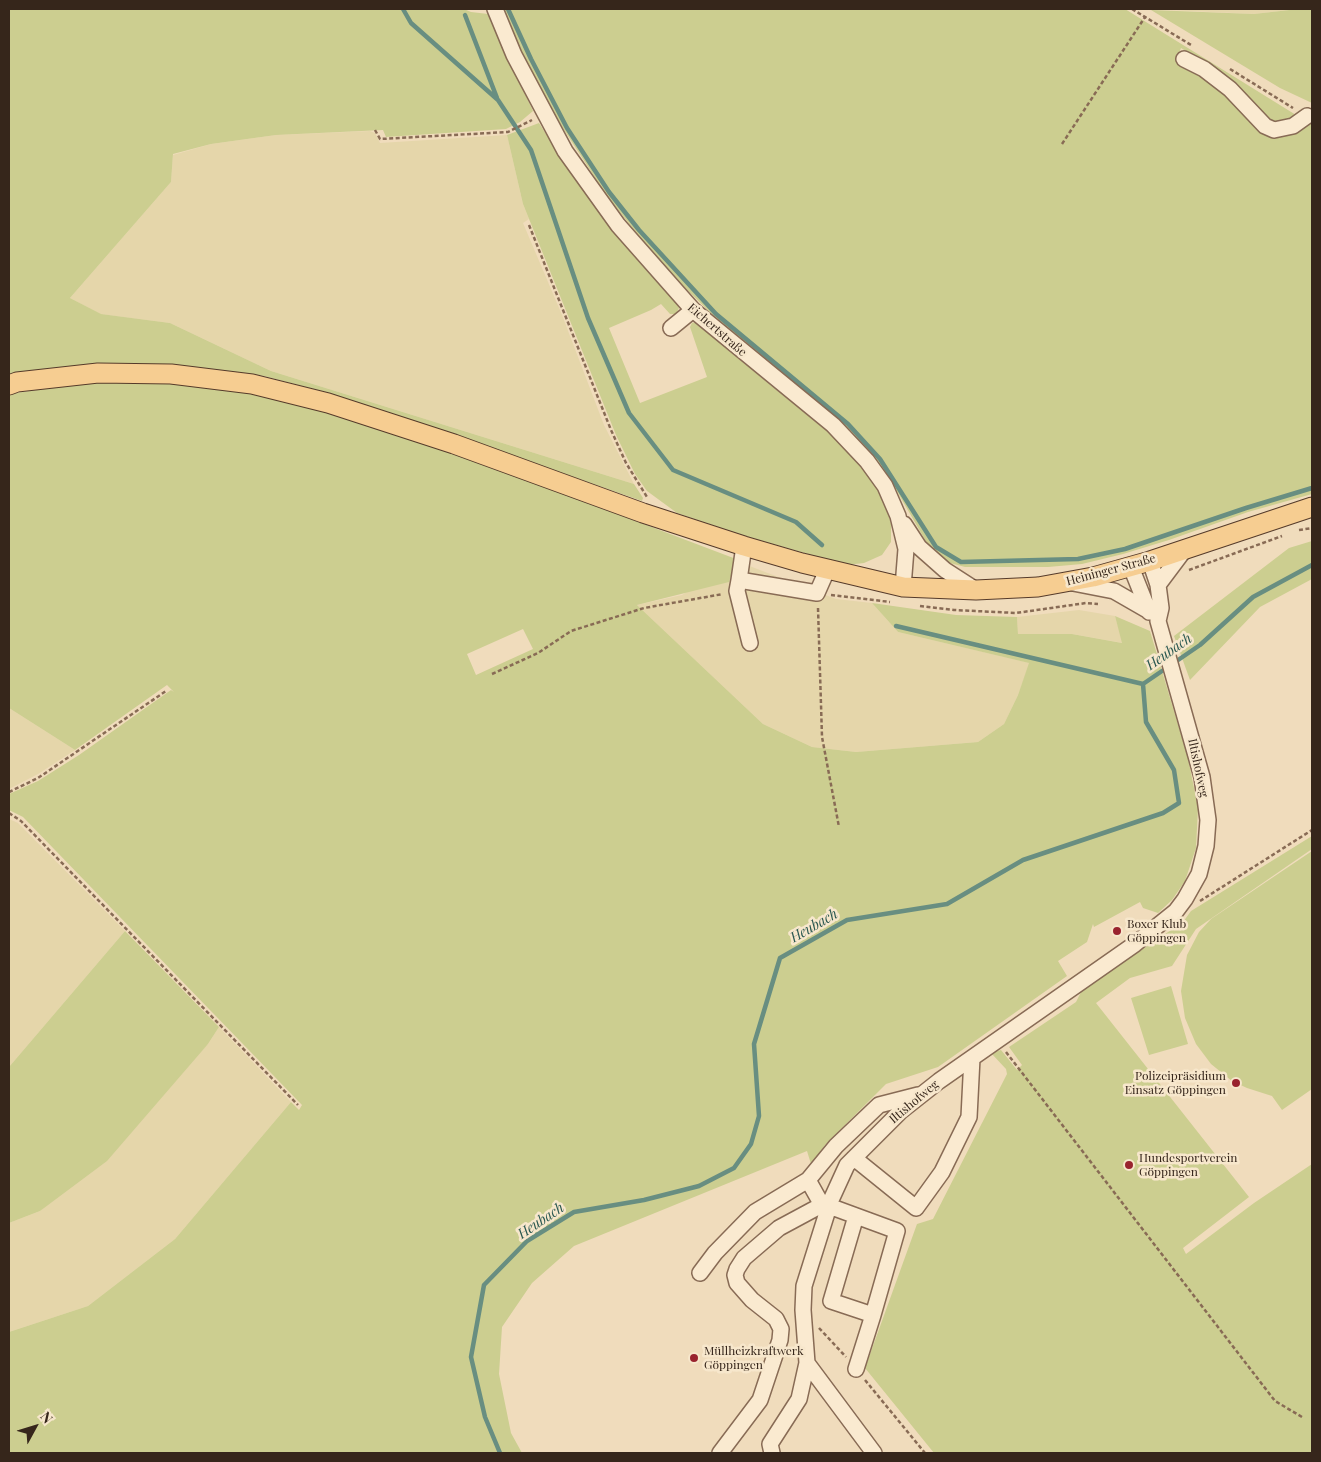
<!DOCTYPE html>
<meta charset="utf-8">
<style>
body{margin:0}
#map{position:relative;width:1321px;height:1462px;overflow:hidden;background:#f0dcbc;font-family:"Playfair Display",serif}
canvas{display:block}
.frame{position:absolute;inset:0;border:10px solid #36261b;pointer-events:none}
.north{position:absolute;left:10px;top:1402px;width:50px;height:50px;-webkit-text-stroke:4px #f7e7cc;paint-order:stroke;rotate:51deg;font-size:14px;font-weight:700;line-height:20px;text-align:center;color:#36261b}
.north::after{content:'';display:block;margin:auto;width:18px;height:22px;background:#36261b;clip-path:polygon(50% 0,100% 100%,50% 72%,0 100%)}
</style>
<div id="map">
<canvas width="1321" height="1462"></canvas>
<div class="frame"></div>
<div class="north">N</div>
</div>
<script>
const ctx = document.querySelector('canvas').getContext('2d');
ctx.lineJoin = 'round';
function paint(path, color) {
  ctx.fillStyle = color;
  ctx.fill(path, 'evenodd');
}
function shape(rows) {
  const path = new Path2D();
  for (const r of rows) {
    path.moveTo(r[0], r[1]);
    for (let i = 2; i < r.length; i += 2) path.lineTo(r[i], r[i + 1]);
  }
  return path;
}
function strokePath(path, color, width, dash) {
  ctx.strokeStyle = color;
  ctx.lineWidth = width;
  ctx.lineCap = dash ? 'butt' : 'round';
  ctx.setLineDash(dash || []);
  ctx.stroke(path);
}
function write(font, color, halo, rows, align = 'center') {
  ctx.font = font + ' "Playfair Display",serif';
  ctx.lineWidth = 5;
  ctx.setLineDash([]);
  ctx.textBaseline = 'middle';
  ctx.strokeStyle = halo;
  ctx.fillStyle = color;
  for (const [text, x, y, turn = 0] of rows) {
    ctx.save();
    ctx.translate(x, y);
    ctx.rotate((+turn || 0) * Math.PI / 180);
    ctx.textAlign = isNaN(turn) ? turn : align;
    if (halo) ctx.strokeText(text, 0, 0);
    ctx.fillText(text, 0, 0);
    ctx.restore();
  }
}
paint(shape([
 [1149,9,1298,9,1254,14],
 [370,131,375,133,380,143,507,135,523,204,529,219,523,223,562,315,604,425,634,484,271,371,170,323,100,314,70,298,171,182,173,155,211,144,276,135],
 [736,559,752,567,836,599,872,603,898,632,1030,663,1018,695,1004,724,978,742,856,752,812,747,763,724,637,605,682,595],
 [1079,610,1115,616,1123,643,1072,634,1018,634,1017,617],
 [9,708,75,750,38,774,9,789],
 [9,819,18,823,125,931,9,1067],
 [219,1027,291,1102,175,1239,88,1306,9,1332,9,1223,40,1211,208,1044]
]), '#e5d6aa');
paint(shape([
 [9,9,464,9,471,12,488,14,533,111,520,122,506,129,386,137,383,130,276,135,211,144,173,154,171,182,70,298,101,314,170,323,271,371,634,484,643,498,642,501,407,419,328,393,264,376,153,364,81,366,9,378],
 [503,9,1125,9,1296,115,1292,120,1275,125,1265,120,1211,67,1181,48,1177,59,1217,86,1260,130,1312,120,1312,494,1248,512,1169,540,1123,554,1082,564,1048,567,965,567,950,563,937,556,928,545,898,493,875,460,723,325,678,281,648,248,605,193,557,119,523,56],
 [1298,9,1312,9,1312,103,1280,88,1151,10,1254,14],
 [539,123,570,172,633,255,675,301,679,308,676,314,670,314,661,304,651,310,609,328,640,403,707,377,690,327,692,323,698,322,734,355,828,432,859,462,873,480,886,505,891,524,891,542,882,555,864,563,847,565,741,535,677,513,647,491,635,474,616,435,523,204,507,135],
 [139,382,199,384,284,398,379,427,546,487,736,559,729,582,637,605,763,724,812,747,856,752,978,742,1004,724,1018,695,1029,663,898,632,872,603,956,615,1017,617,1018,634,1072,634,1122,643,1115,616,1150,631,1188,758,1198,808,1196,848,1185,881,1172,900,1158,913,1143,908,1140,902,1094,927,1093,924,1087,942,1058,961,1067,976,938,1067,886,1084,825,1145,811,1164,807,1151,574,1246,532,1283,502,1327,499,1374,511,1433,522,1453,9,1453,9,1332,88,1306,175,1239,291,1102,299,1110,302,1105,23,817,9,810,9,794,38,781,79,755,171,690,174,692,167,685,75,750,9,708,9,394,85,383],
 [523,629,533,649,476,675,467,654],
 [1312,541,1312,579,1260,607,1190,680,1174,636,1289,548],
 [1312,836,1312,849,1196,929,1172,966,1130,978,1096,1003,1249,1197,1183,1248,1186,1254,1254,1203,1312,1164,1312,1453,934,1453,865,1368,917,1224,933,1219,1007,1074,1006,1069,991,1053,1001,1050,1017,1070,1022,1065,1009,1047,1076,1002,1082,990,1183,922,1191,911],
 [1312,851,1312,1089,1282,1110,1272,1096,1247,1088,1232,1081,1211,1064,1196,1044,1185,1018,1181,991,1187,955,1199,932,1211,919],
 [125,931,219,1027,208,1044,107,1161,40,1211,9,1223,9,1067],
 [1171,986,1188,1044,1149,1055,1131,998]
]), '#ccce90');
strokePath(shape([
 [403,9,411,23,498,100,531,150,588,318,629,413,673,470,796,522,822,545],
 [508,9,531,59,567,128,609,192,639,230,716,314,848,424,880,459,936,547,961,562,1078,559,1125,549,1246,508,1312,488],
 [465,15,497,98],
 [896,626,1143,684],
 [500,1453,485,1417,471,1357,484,1285,527,1241,574,1212,644,1200,699,1186,734,1168,751,1144,759,1116,754,1044,780,958,847,920,947,904,1023,860,1163,813,1179,803,1174,770,1146,722,1143,684,1200,645,1253,597,1312,565]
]), '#688e81', 4.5);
const minor = shape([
 [495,9,514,55,565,151,618,225,693,310,833,425,867,461,885,486,898,516,906,549,903,587],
 [1184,59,1204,69,1230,89,1265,126,1274,130,1293,126,1307,116],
 [671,328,693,310],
 [904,524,919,547,945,570,976,590],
 [744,546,739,580,817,593,828,568],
 [1131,567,1149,612],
 [739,580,737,591,750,643],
 [1073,583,1114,591,1147,610],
 [1158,585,1185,549],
 [854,1158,916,1208,942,1172,969,1117,972,1058],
 [822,1205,808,1180,836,1146,879,1105,918,1095],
 [829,1206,897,1231,873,1315,831,1301,856,1216],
 [700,1273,715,1253,755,1212,808,1180],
 [807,1363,874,1453],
 [856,1369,873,1315],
 [720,1453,760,1400,780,1340,781,1329,776,1319,752,1300,737,1283,735,1275,737,1269,744,1258,779,1228,831,1200],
 [772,1453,770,1444,799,1399,807,1363,803,1310,804,1286,831,1200,847,1165,901,1111,939,1081,1135,944,1176,911,1185,899,1199,874,1206,846,1208,820,1202,777,1158,621,1161,608,1158,585,1150,561]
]);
const major = shape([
 [9,385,17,382,98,373,171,374,252,384,328,403,454,444,643,513,744,546,802,563,903,587,976,590,1038,587,1093,577,1150,561,1312,507]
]);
strokePath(minor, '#886b55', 18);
strokePath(major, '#553a2a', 21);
strokePath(shape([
 [1132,9,1191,45],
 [1230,69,1293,108],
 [375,130,380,139,508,132,532,120],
 [1062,144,1145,17],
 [529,225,611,430,626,463,647,497],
 [1299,530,1312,528],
 [1189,570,1282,536],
 [831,595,890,602],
 [920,606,954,610,1016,613,1086,603,1098,604],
 [818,608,822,737,839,827],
 [492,674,538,653,571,631,644,608,723,594],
 [9,792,38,778,166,691],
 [9,813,21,821,298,1105],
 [1200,901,1312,830],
 [1006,1052,1275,1401,1302,1417],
 [819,1328,846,1357],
 [865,1380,925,1453]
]), '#886b55', 2.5, [4, 2.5]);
strokePath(minor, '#faead0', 15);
strokePath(major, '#f6cd91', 19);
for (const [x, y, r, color] of [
 [1117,931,5,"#99232e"],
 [1236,1083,5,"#99232e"],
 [1129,1165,5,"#99232e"],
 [694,1358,5,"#99232e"]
]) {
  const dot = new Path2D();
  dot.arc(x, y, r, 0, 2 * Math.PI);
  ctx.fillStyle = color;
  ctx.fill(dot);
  strokePath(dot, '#f7e7cc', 2);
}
write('12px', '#36261b', '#f7e7cc', [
 ["Eichertstraße",717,330,41],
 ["Heininger Straße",1111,570,-15],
 ["Iltishofweg",1198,768,78],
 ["Iltishofweg",914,1102,-40]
]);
write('12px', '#36261b', '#f7e7cc', [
 ["Boxer Klub",1127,924],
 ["Göppingen",1127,938],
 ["Polizeipräsidium",1226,1076,"right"],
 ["Einsatz Göppingen",1226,1090,"right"],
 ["Hundesportverein",1139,1158],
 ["Göppingen",1139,1172],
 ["Müllheizkraftwerk",704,1351],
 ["Göppingen",704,1365]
], 'left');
write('italic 14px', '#295750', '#f7e7cc', [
 ["Heubach",1169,652,-35],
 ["Heubach",814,926,-30],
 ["Heubach",541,1221,-34]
]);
</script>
